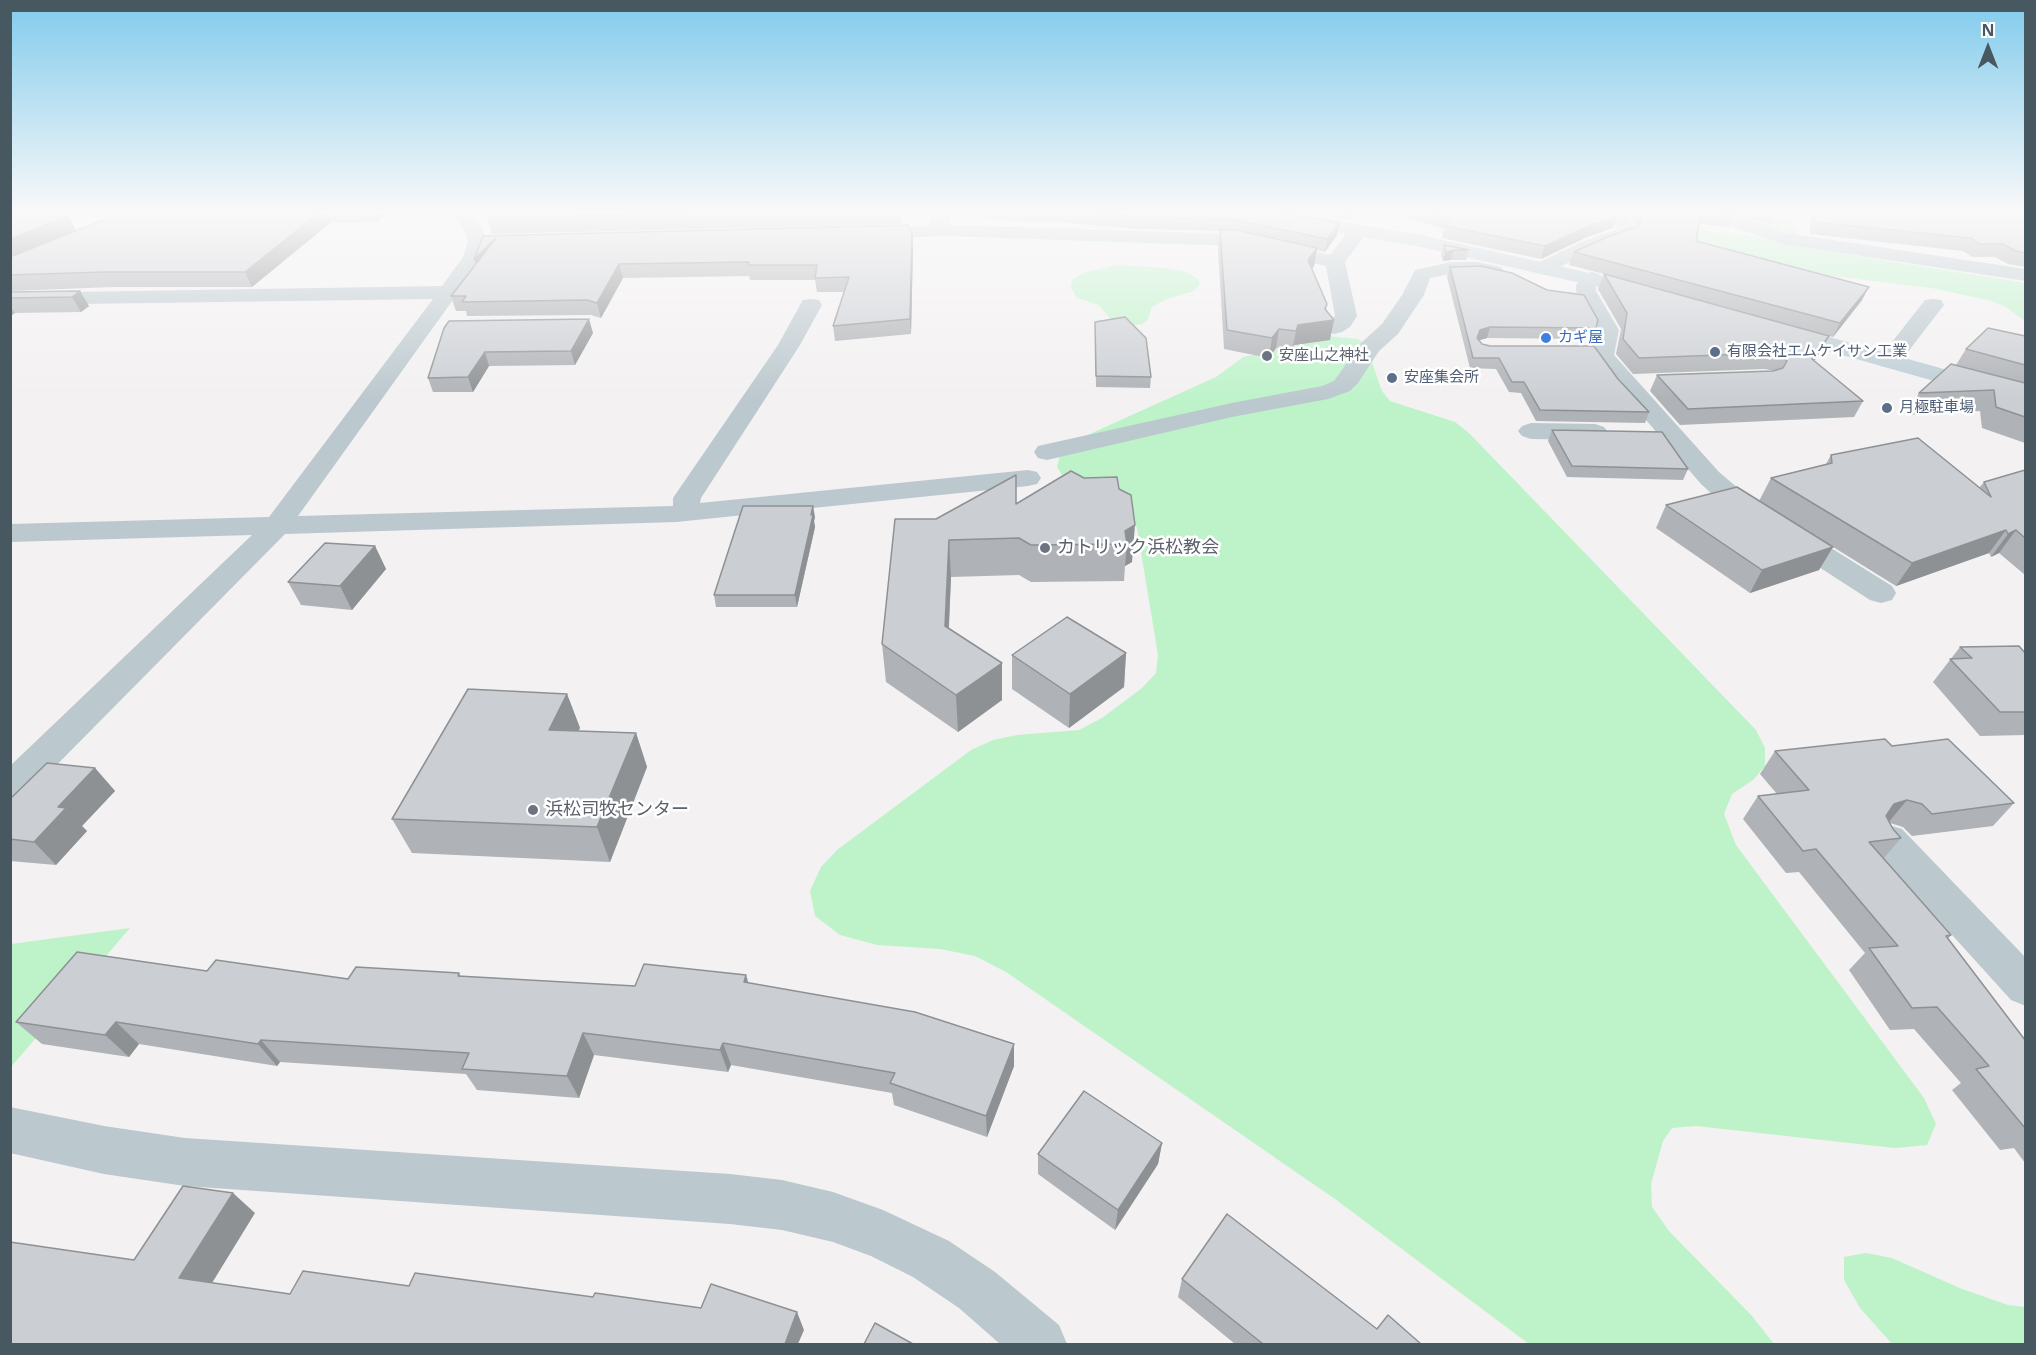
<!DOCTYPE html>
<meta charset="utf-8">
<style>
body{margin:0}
#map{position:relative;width:2036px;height:1355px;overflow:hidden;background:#f3f1f1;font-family:"Noto Sans",sans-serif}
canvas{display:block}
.frame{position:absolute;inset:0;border:12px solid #475860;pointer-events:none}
.north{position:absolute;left:1958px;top:18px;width:60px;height:60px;-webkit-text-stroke:4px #fff;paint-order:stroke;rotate:0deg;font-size:16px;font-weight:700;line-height:24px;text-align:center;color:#475860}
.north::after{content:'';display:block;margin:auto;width:21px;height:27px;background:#475860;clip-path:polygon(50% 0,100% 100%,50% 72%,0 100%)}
</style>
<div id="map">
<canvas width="2036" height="1355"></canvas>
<div class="frame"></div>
<div class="north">N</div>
</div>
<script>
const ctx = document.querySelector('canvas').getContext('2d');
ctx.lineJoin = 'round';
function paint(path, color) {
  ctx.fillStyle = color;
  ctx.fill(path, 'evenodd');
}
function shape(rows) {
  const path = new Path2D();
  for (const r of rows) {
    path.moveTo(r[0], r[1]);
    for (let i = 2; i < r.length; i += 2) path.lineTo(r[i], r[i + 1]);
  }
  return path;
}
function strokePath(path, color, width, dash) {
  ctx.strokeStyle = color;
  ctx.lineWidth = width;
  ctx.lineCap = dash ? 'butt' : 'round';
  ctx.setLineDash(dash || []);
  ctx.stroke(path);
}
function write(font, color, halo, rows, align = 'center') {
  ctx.font = font + ' "Noto Sans","Noto Sans JP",sans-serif';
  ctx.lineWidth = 5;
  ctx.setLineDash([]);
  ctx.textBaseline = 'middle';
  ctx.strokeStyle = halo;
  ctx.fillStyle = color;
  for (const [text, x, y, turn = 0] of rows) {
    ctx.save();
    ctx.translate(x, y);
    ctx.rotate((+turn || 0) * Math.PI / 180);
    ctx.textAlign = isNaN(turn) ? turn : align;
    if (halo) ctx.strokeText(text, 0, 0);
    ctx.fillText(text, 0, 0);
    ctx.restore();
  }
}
paint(shape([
 [1679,211,1712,232,1753,236,1808,248,2025,283,2025,321,2006,307,1991,301,1937,289,1705,260],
 [1733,211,1767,211,1791,216,1799,236,1752,223],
 [1116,265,1166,268,1187,272,1198,279,1200,285,1191,292,1167,299,1152,307,1148,319,1143,324,1128,326,1114,323,1099,305,1077,298,1071,288,1072,280,1083,273],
 [1329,336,1358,339,1366,345,1382,391,1390,401,1455,422,1469,433,1756,730,1765,748,1765,766,1753,780,1732,794,1724,814,1736,845,1924,1098,1936,1124,1927,1145,1895,1148,1696,1126,1672,1128,1663,1141,1651,1184,1652,1207,1669,1231,1752,1316,1774,1344,1529,1344,1335,1199,1006,972,975,956,940,949,877,945,840,935,815,916,810,891,821,867,837,850,971,750,993,740,1017,735,1079,730,1102,718,1142,688,1156,673,1158,655,1137,528,1133,518,1065,480,1057,467,1060,455,1081,438,1216,377,1243,357],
 [130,928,11,1067,11,944],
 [1866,1253,1892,1258,1962,1289,2008,1305,2025,1307,2025,1344,1892,1344,1860,1308,1844,1280,1844,1257]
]), '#bef3ca');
paint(shape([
 [450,211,469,211,480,225,488,241,483,258,298,516,673,506,673,498,778,345,800,305,803,300,811,299,819,300,822,305,800,345,701,498,700,503,1028,470,1037,472,1041,478,1037,484,1028,486,676,522,285,534,23,799,10,803,10,766,252,535,10,542,10,524,269,517,433,299,10,305,10,293,442,286,463,257,468,241,464,230,450,211],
 [932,211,950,211,949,225,1234,234,1330,255,1352,226,1359,224,1366,226,1369,230,1345,262,1357,316,1350,327,1342,332,1334,334,1326,332,1323,327,1335,316,1326,266,1234,246,945,236,867,239,860,237,857,233,860,229,867,227,929,226,932,211],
 [1604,211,1623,211,1633,225,1635,233,1632,237,1602,247,1551,271,1537,271,1534,267,1537,263,1588,239,1615,230,1615,225,1604,211],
 [1712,211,1735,211,1749,220,1786,233,2026,269,2026,281,1783,244,1735,228,1712,211],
 [1451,262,1478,262,1501,267,1504,271,1501,275,1494,277,1478,274,1451,274,1430,278,1424,295,1398,334,1379,351,1358,383,1350,391,1328,399,1232,417,1047,460,1038,458,1034,452,1038,446,1047,444,1232,403,1322,386,1334,381,1362,342,1382,324,1402,295,1415,270,1451,262],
 [1592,272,1599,274,1602,278,1596,286,1596,291,1619,330,1614,355,1719,472,1746,495,1892,586,1896,593,1892,600,1881,603,1870,600,1726,507,1701,484,1591,356,1597,330,1576,291,1576,285,1585,274,1592,272],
 [1933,299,1941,300,1944,305,1897,366,1889,368,1881,366,1877,361,1881,356,1925,300,1933,299],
 [1531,423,1595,424,1604,427,1608,432,1604,437,1595,440,1531,439,1522,436,1518,431,1522,426,1531,423],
 [1889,825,1902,829,2026,958,2026,1006,2011,1000,1876,851,1870,840,1876,829,1889,825],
 [10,1107,104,1126,185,1138,730,1174,782,1180,833,1192,883,1210,949,1241,995,1272,1059,1325,1067,1344,1000,1344,959,1308,913,1277,871,1256,833,1242,782,1230,730,1224,185,1186,104,1174,10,1153,10,1107]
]), '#bbc8ce');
paint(shape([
 [1236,211,1280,211,1421,235,1643,285,1650,287,1653,291,1650,295,1643,297,1421,247,1245,217,1238,215,1236,211],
 [1783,324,2026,392,2026,407,1775,336,1772,331,1775,326,1783,324]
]), '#becdd6');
paint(shape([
 [135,211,387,211,378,222,330,223,252,287,113,287,10,291,10,216,68,216,76,230,47,242,128,216],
 [489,211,901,211,902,224,492,234,487,218],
 [965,211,1271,211,1340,223,1337,235,1325,252,1317,250,1314,266,1312,269,1326,311,1330,340,1294,345,1292,351,1276,348,1269,358,1224,349,1218,248,1220,231,1136,229,1049,221,1029,222,965,216],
 [1296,211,1355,211,1349,220],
 [1383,211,1614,211,1613,228,1587,237,1541,259,1442,238,1444,229],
 [1625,211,1730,211,1735,215,1730,227,1699,224,1696,241,1862,300,1833,337,1715,304,1821,352,1814,361,1863,401,1854,417,1680,425,1650,391,1657,375,1774,371,1765,369,1633,374,1616,354,1621,329,1598,289,1604,274,1569,265,1574,252,1636,227,1635,224],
 [1739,211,1776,211,1776,213,1771,225,1750,218],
 [1810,211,2025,211,2025,267,2008,264,1995,257,1972,257,1963,251,1810,234],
 [1444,245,1469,250,1466,260,1451,260,1443,261,1441,255],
 [913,248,911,334,835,341,833,326,844,292,817,292,815,280,750,280,749,276,623,278,601,318,591,315,467,316,466,311,456,311,451,296,476,263],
 [1450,267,1596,328,1592,339,1487,338,1479,340,1482,344,1618,379,1649,412,1645,423,1536,421,1521,393,1509,392,1496,369,1470,368,1447,277],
 [80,291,89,306,81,312,15,313,10,316,10,292],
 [1095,322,1151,377,1150,388,1096,387],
 [444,328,593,333,575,365,489,366,473,392,433,392,428,378],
 [2025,336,2025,443,1982,428,1980,411,1906,415,1919,393,1956,365,1966,349],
 [1552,430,1688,469,1683,480,1567,477,1548,441],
 [1831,455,1979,488,1984,482,2025,470,2025,575,1999,553,1991,557,1989,553,1896,586,1759,501,1771,478,1826,464],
 [1117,477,1132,562,1125,566,1124,581,1031,582,1019,575,951,577,949,628,1002,663,1002,700,958,732,886,682,882,644,936,519,1016,504,1084,478],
 [1666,505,1833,547,1819,570,1750,593,1656,528],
 [815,517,814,521,815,527,797,607,716,607,714,595],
 [375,546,386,569,352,610,301,605,288,582],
 [1960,647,2025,653,2025,735,1980,736,1933,682],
 [1126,653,1124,687,1069,728,1012,689,1012,655],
 [567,694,580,728,578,731,636,733,647,767,610,862,412,853,392,819],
 [1892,746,2014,803,1993,826,1912,836,1903,827,1890,823,1893,829,1901,838,1884,858,1951,935,1948,939,2025,1040,2025,1163,2014,1148,2000,1150,1952,1090,1961,1083,1914,1029,1890,1030,1849,970,1865,953,1799,872,1786,873,1743,819,1758,796,1777,794,1760,774,1775,751],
 [95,768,115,791,82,826,87,831,56,865,10,861,10,799],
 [207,971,348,979,459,973,461,976,635,986,749,983,1014,1066,987,1137,894,1105,892,1093,731,1065,728,1072,594,1055,579,1098,477,1090,466,1074,280,1062,277,1066,139,1044,129,1057,42,1044,16,1022],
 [1162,1143,1158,1164,1115,1230,1038,1174,1038,1154],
 [1182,1279,1377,1329,1421,1344,1235,1344,1178,1297]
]), '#afb2b6');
paint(shape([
 [321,211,326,211,330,223,252,287,245,272],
 [374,211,387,211,378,222],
 [1350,211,1355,211,1349,220],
 [68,216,76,230,10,257,10,239],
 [1617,216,1613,228,1587,237,1541,259,1545,246,1591,225],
 [1340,223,1337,235,1325,252,1327,239],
 [912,234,913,248,911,334,910,319],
 [496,238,479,273,474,259],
 [1317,248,1314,266,1305,278,1308,260],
 [1454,250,1451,260,1443,261,1446,252],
 [619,264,623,278,601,318,597,303],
 [1869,287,1862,300,1833,337,1840,323],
 [80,291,89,306,81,312,72,297],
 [1327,304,1324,322,1334,320,1330,340,1294,345,1292,351,1296,331,1298,325,1325,309],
 [10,306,15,313,10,316],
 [589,319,593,333,575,365,571,351],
 [1490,327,1487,338,1477,341,1477,338,1480,330],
 [1279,329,1276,348,1269,358,1272,338],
 [1829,336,1821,352,1803,375,1812,359],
 [485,352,489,366,473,392,468,377],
 [813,506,815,517,814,521,815,527,797,607,795,595],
 [1135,525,1132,562,1125,566,1127,544,1125,531],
 [2006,530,1989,553,1896,586,1912,563],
 [2016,530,1999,553,1991,557,2008,534],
 [949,540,951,577,947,663,945,626],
 [375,546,386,569,352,610,340,586],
 [1833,547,1819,570,1750,593,1762,570],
 [1126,653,1124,687,1069,728,1070,694],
 [1002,663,1002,700,958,732,956,695],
 [567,694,580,728,563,764,549,730],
 [636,733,647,767,610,862,597,827],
 [95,768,115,791,82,826,87,831,56,865,34,842,58,807],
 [1907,800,1888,823,1875,827,1894,804],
 [746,975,753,998,744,982],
 [116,1022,139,1044,129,1057,105,1035],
 [583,1033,594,1055,579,1098,567,1076],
 [261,1040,280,1062,277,1066,258,1044],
 [723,1043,731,1065,728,1072,720,1050],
 [1014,1044,1014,1066,987,1137,986,1116],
 [1162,1143,1158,1164,1115,1230,1118,1210],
 [233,1193,255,1213,204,1296,179,1278],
 [797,1312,804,1330,798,1344,785,1344]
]), '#8e9194');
const building = shape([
 [135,211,321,211,245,272,104,272,10,275,10,257,113,216,128,216,135,211],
 [489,211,779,211,487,218,489,211],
 [1078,211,1271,211,1340,223,1327,239,1236,220,1137,217,1078,211],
 [1428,211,1614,211,1617,216,1591,225,1545,246,1445,226,1452,218,1428,211],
 [1639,211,1701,211,1696,241,1869,287,1840,323,1574,252,1607,237,1638,226,1642,220,1639,211],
 [1702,211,1730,211,1735,215,1702,211],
 [1816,211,2025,211,2025,253,2016,251,2003,244,1979,244,1971,238,1815,222,1816,211],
 [10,216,68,216,10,239,10,216],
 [908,225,912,234,910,319,833,326,849,277,815,278,817,265,748,265,749,262,619,264,597,303,587,300,462,302,466,296,451,296,496,238,474,259,483,236,908,225],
 [1220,230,1236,230,1317,248,1308,260,1327,304,1325,309,1334,320,1298,325,1296,331,1279,329,1272,338,1227,330,1220,230],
 [1444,245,1469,250,1454,250,1446,252,1444,245],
 [1481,266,1512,273,1547,290,1584,295,1598,320,1596,328,1490,327,1480,330,1477,338,1482,344,1490,346,1594,346,1618,379,1649,412,1540,410,1524,382,1512,382,1499,358,1473,358,1450,267,1481,266],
 [1604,274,1829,336,1812,359,1863,401,1688,409,1657,375,1773,371,1783,368,1787,361,1781,355,1773,353,1639,358,1623,339,1627,313,1604,274],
 [80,291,72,297,10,298,10,292,80,291],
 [1125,317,1146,338,1151,377,1096,376,1095,322,1125,317],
 [589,319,571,351,485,352,468,377,428,378,444,328,449,321,589,319],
 [1988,328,2025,336,2025,365,1966,349,1988,328],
 [1951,364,2025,383,2025,417,1996,407,1994,390,1919,393,1951,364],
 [1552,430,1662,432,1688,469,1572,466,1552,430],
 [1918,438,1991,497,1984,482,2025,470,2025,538,2016,530,2008,534,2006,530,1912,563,1771,478,1832,463,1831,455,1918,438],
 [1071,471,1084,478,1117,477,1119,489,1131,495,1135,525,1125,531,1127,544,1031,545,1019,538,949,540,945,626,1002,663,956,695,882,644,895,519,936,519,1016,475,1016,504,1071,471],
 [1737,487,1833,547,1762,570,1666,505,1737,487],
 [743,506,813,506,811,515,813,515,795,595,714,595,743,506],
 [325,543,375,546,340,586,288,582,325,543],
 [1067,617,1126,653,1070,694,1012,655,1067,617],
 [2019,646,2025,653,2025,712,2000,712,1950,659,1972,658,1960,647,2019,646],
 [468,689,567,694,549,730,636,733,597,827,392,819,468,689],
 [1885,739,1892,746,1948,739,2014,803,1932,814,1922,804,1907,800,1894,804,1886,816,1893,829,1901,838,1869,842,1951,935,1946,936,2025,1040,2025,1128,1976,1069,1989,1066,1937,1007,1912,1008,1869,948,1898,946,1816,849,1803,851,1758,796,1809,790,1775,751,1885,739],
 [47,763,95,768,58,807,66,808,34,842,10,839,10,799,47,763],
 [77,952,207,971,216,960,348,979,356,967,459,973,458,976,635,986,644,964,746,975,744,982,915,1012,1014,1044,986,1116,890,1083,895,1073,723,1043,720,1050,583,1033,567,1076,462,1069,469,1053,261,1040,258,1044,116,1022,105,1035,16,1022,77,952],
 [1084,1091,1162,1143,1118,1210,1038,1154,1084,1091],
 [183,1186,233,1193,179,1278,290,1294,303,1271,409,1286,415,1273,593,1297,595,1293,701,1308,711,1284,797,1312,785,1344,10,1344,10,1242,134,1260,183,1186],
 [1227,1214,1377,1329,1388,1315,1421,1344,1263,1344,1182,1279,1227,1214],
 [875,1323,913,1344,864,1344,875,1323]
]);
paint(building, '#cbcfd4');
strokePath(building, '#8e9194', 1.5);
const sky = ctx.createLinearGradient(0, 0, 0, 401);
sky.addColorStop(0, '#81cbec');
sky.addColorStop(0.53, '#faf9f9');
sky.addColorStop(1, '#faf9f900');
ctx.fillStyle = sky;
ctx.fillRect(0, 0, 2036, 401);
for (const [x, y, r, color] of [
 [1546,338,6,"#3f7fe0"],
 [1715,352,6,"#5c6f8a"],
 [1267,356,6,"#6b7280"],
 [1392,378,6,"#5c6f8a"],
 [1887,408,6,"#5c6f8a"],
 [1045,548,6,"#6b7280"],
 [533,810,6,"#6b7280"]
]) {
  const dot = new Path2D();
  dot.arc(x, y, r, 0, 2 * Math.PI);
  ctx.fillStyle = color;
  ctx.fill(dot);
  strokePath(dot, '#fff', 2);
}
write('15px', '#366cbe', '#fff', [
 ["カギ屋",1558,338]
], 'left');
write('15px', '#4e5e75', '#fff', [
 ["有限会社エムケイサン工業",1727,352],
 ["安座集会所",1404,378],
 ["月極駐車場",1899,408]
], 'left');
write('15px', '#5b616d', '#fff', [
 ["安座山之神社",1279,356]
], 'left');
write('18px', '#5b616d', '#fff', [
 ["カトリック浜松教会",1057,548],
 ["浜松司牧センター",545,810]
], 'left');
</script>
